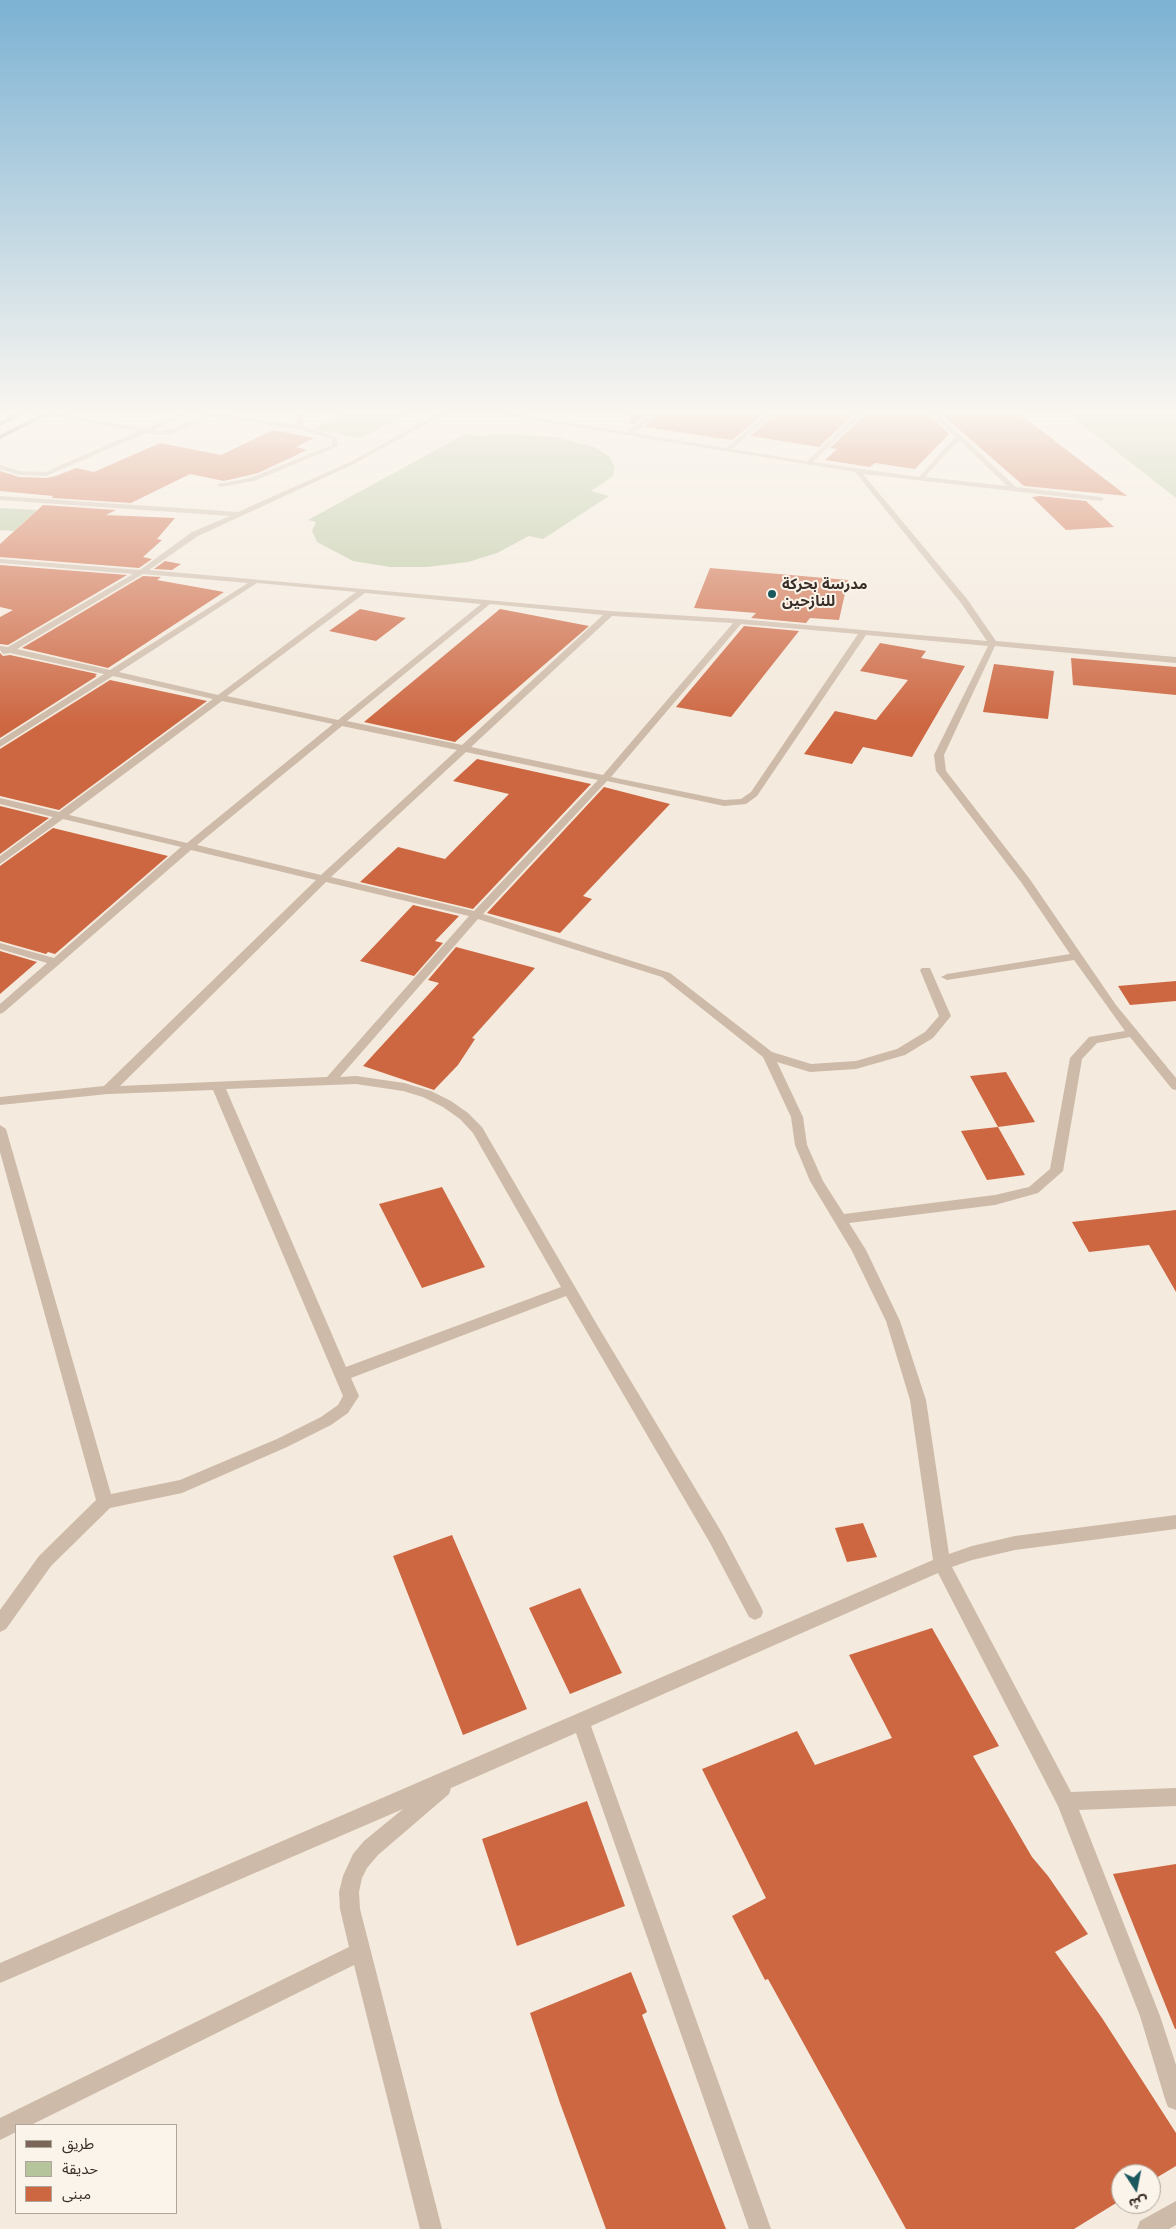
<!DOCTYPE html>
<meta charset="utf-8">
<style>
body{margin:0}
#map{position:relative;width:1176px;height:2229px;overflow:hidden;background:#f4eadd;font-family:Arial,"Noto Sans Arabic",sans-serif}
canvas{display:block}
.legend{position:absolute;left:15px;top:2124px;width:162px;height:90px;box-sizing:border-box;background:#fbf4ea;border:1px solid #aea59d;margin:0;padding:6px 9px;list-style:none;font-size:15px;color:#3a2e29}
.legend li{display:flex;align-items:center;gap:10px;height:25px}
.legend b{width:25px;border:1px solid #aea59d}
.north{position:absolute;left:1111px;top:2164px;width:50px;height:50px;box-sizing:border-box;background:#fbf4ea;border:1px solid #aea59d;border-radius:50%;rotate:169deg;font-size:14px;font-weight:700;line-height:20px;text-align:center;color:#3a2e29}
.north::after{content:'';display:block;margin:auto;width:18px;height:22px;background:#1b585e;clip-path:polygon(50% 0,100% 100%,50% 72%,0 100%)}
</style>
<div id="map">
<canvas width="1176" height="2229"></canvas>
<ul class="legend">
<li><b style="height:6px;background:#7c6659"></b>طريق</li>
<li><b style="height:14px;background:#b6c49c"></b>حديقة</li>
<li><b style="height:14px;background:#cd6742"></b>مبنى</li>
</ul>
<div class="north">ش</div>
</div>
<script>
const ctx = document.querySelector('canvas').getContext('2d');
ctx.lineJoin = 'round';
function paint(path, color) {
  ctx.fillStyle = color;
  ctx.fill(path, 'evenodd');
}
function shape(rows) {
  const path = new Path2D();
  for (const r of rows) {
    path.moveTo(r[0], r[1]);
    for (let i = 2; i < r.length; i += 2) path.lineTo(r[i], r[i + 1]);
  }
  return path;
}
function strokePath(path, color, width, dash) {
  ctx.strokeStyle = color;
  ctx.lineWidth = width;
  ctx.lineCap = dash ? 'butt' : 'round';
  ctx.setLineDash(dash || []);
  ctx.stroke(path);
}
function write(font, color, halo, rows, align = 'center') {
  ctx.font = font + ' Arial,"Noto Sans Arabic",sans-serif';
  ctx.lineWidth = 4;
  ctx.setLineDash([]);
  ctx.textBaseline = 'middle';
  ctx.strokeStyle = halo;
  ctx.fillStyle = color;
  for (const [text, x, y, turn = 0] of rows) {
    ctx.save();
    ctx.translate(x, y);
    ctx.rotate((+turn || 0) * Math.PI / 180);
    ctx.textAlign = isNaN(turn) ? turn : align;
    if (halo) ctx.strokeText(text, 0, 0);
    ctx.fillText(text, 0, 0);
    ctx.restore();
  }
}
paint(shape([
 [348,412,404,412,410,413,360,438,313,429],
 [1066,412,1176,412,1176,498],
 [465,434,480,436,503,434,557,437,597,448,610,457,615,467,613,476,591,491,609,496,543,539,529,536,497,553,468,562,427,567,390,567,353,561,317,542,312,531,316,522,308,520],
 [0,508,37,510,14,531,0,530]
]), '#b6c49c');
paint(shape([
 [631,412,649,412,633,425,630,424],
 [662,412,766,412,732,440,644,427],
 [778,412,856,412,819,447,750,436],
 [868,412,927,412,949,434,915,469,875,463,870,467,825,460,837,449,830,448],
 [939,412,1017,412,1127,496,1024,486],
 [273,430,314,438,296,447,307,450,258,473,224,481,190,474,131,503,52,498,53,496,0,491,0,471,19,477,46,478,56,476,76,468,94,472,160,443,221,455],
 [1040,496,1086,501,1114,527,1066,530,1032,497],
 [43,505,116,510,106,515,175,518,157,539,162,540,143,557,152,559,139,568,0,557,0,544],
 [165,561,181,564,172,570,154,569],
 [0,565,127,575,8,645,0,644,0,617,13,610,0,607],
 [710,568,848,580,839,620,810,618,806,623,751,618,756,613,694,608],
 [143,576,161,577,157,580,224,592,108,668,22,648],
 [360,609,406,618,376,641,329,631],
 [500,609,589,626,455,742,364,722],
 [744,626,799,631,731,717,676,707],
 [880,643,926,651,921,658,965,666,912,757,863,747,852,764,804,754,835,711,876,720,908,680,860,671],
 [0,653,3,656,10,655,97,674,95,676,97,676,0,738],
 [1071,658,1176,667,1176,695,1073,685],
 [994,664,1054,671,1048,719,983,712],
 [110,680,207,701,59,810,0,796,0,749],
 [477,759,591,784,473,909,360,882,398,847,445,859,509,794,453,781],
 [604,787,670,804,583,896,592,899,560,933,487,913],
 [0,806,49,818,0,854],
 [53,828,168,856,55,954,48,952,46,954,0,941,0,866],
 [413,905,459,916,435,941,443,943,414,976,360,961],
 [456,947,535,968,472,1038,475,1039,458,1065,434,1090,363,1066,439,983,428,980],
 [0,951,37,962,0,994],
 [1176,981,1176,1001,1130,1005,1118,986],
 [1006,1072,1035,1122,998,1127,970,1076],
 [998,1127,1025,1175,987,1180,961,1131],
 [442,1187,485,1267,422,1288,379,1204],
 [1176,1210,1176,1292,1149,1245,1089,1252,1072,1222],
 [863,1523,877,1557,847,1562,835,1528],
 [452,1535,527,1709,463,1735,393,1556],
 [580,1588,622,1673,570,1694,529,1608],
 [932,1628,999,1746,973,1756,1032,1857,1048,1876,1088,1934,1055,1952,1102,2018,1176,2133,1176,2166,1151,2181,1151,2174,1121,2174,1121,2200,1074,2229,906,2229,768,1979,765,1980,732,1916,766,1898,702,1769,797,1731,815,1765,892,1738,849,1655],
 [587,1801,625,1906,517,1946,482,1839],
 [1176,1864,1176,2029,1175,2029,1113,1874],
 [631,1972,647,2012,642,2015,726,2229,606,2229,560,2103,530,2013]
]), '#cd6742');
paint(shape([
 [47,412,145,429,183,412,192,412,153,430,158,431,171,430,211,412,297,425,297,412,303,412,303,426,337,437,338,446,254,481,220,487,217,485,218,484,250,478,332,445,332,439,299,429,211,417,172,434,158,435,146,433,46,476,19,475,0,469,0,465,20,471,45,472,139,431,50,415,47,412],
 [440,412,448,412,354,464,198,536,149,570,610,611,739,619,987,641,961,603,855,472,484,412,501,412,626,432,653,412,660,412,633,433,726,448,769,412,776,412,732,449,807,461,859,412,866,412,813,462,919,477,955,437,929,412,936,412,1016,487,1101,497,1104,499,1101,501,863,474,967,599,996,641,1176,657,1176,663,995,646,944,755,946,771,1029,878,1116,1005,1176,1078,1176,1090,1172,1089,1130,1037,1097,1043,1082,1059,1063,1171,1038,1193,995,1205,849,1223,866,1250,900,1321,926,1400,949,1554,972,1546,1015,1536,1176,1515,1176,1529,1015,1550,972,1560,952,1567,1071,1792,1176,1788,1176,1806,1079,1810,1160,2016,1176,2065,1176,2110,1168,2107,1165,2099,1140,2016,1058,1806,938,1573,591,1726,771,2229,749,2229,576,1733,451,1788,449,1794,378,1855,367,1868,362,1878,359,1892,360,1909,442,2229,420,2229,354,1965,31,2125,16,2125,16,2132,0,2140,0,2118,349,1947,340,1909,339,1892,343,1876,353,1854,364,1841,403,1809,0,1983,0,1963,933,1560,910,1400,886,1321,852,1251,810,1181,795,1145,791,1117,763,1057,662,977,478,919,340,1077,356,1076,404,1083,431,1091,451,1101,468,1113,482,1127,596,1323,722,1533,761,1607,763,1612,761,1617,755,1620,749,1617,710,1543,566,1296,351,1378,359,1396,348,1413,331,1425,287,1447,182,1493,110,1508,51,1566,6,1629,0,1632,0,1610,39,1556,96,1500,0,1152,0,1125,6,1129,111,1494,180,1480,277,1439,321,1417,338,1405,343,1396,213,1090,108,1094,0,1105,0,1097,104,1086,316,880,191,850,4,1012,0,1014,0,1004,47,963,0,949,0,943,54,958,181,847,63,819,0,864,0,856,53,817,0,804,0,798,59,812,213,699,113,676,0,747,0,740,104,674,10,653,3,654,0,650,0,646,8,647,133,574,0,563,0,559,140,570,192,532,230,516,0,500,0,496,238,512,350,462,440,412],
 [959,440,1007,486,925,477,959,440],
 [143,574,248,583,110,670,17,649,143,574],
 [257,583,356,592,218,695,119,672,257,583],
 [365,593,481,604,338,720,227,696,365,593],
 [490,604,603,615,462,745,347,721,490,604],
 [612,616,733,623,603,775,471,747,612,616],
 [741,624,858,634,751,792,741,799,724,800,611,777,741,624],
 [866,635,988,646,934,755,936,771,1021,882,1070,954,947,974,941,977,947,980,1074,960,1125,1031,1089,1037,1070,1058,1050,1169,1029,1187,995,1195,844,1214,823,1181,807,1145,803,1117,777,1062,810,1072,856,1069,905,1055,933,1038,951,1016,930,968,922,968,920,970,939,1016,925,1032,897,1049,856,1061,811,1064,772,1052,670,973,483,914,607,781,724,806,746,804,757,796,866,635],
 [222,701,333,724,187,843,69,815,222,701],
 [342,726,457,750,321,875,197,845,342,726],
 [466,752,598,780,474,911,331,877,466,752],
 [326,882,469,916,327,1077,120,1086,326,882],
 [356,1084,403,1091,423,1097,443,1107,460,1119,473,1133,561,1287,346,1367,226,1089,356,1084],
 [1176,2201,1176,2225,1169,2229,1137,2229,1140,2221,1176,2201]
]), '#cdbaa8');
paint(shape([
 [19,412,28,412,0,426,0,422,19,412],
 [45,412,54,412,0,439,0,435,45,412]
]), '#7c6659');
const sky = ctx.createLinearGradient(0, 0, 0, 724);
sky.addColorStop(0, '#7cb2d3');
sky.addColorStop(0.57, '#faf6f0');
sky.addColorStop(1, '#faf6f000');
ctx.fillStyle = sky;
ctx.fillRect(0, 0, 1176, 724);
for (const [x, y, r, color] of [
 [772,594,5,"#1b585e"]
]) {
  const dot = new Path2D();
  dot.arc(x, y, r, 0, 2 * Math.PI);
  ctx.fillStyle = color;
  ctx.fill(dot);
  strokePath(dot, '#fbf4ea', 2);
}
write('bold 15px', '#3a2e29', '#fbf4ea', [
 ["مدرسة بحركة",782,585],
 ["للنازحين",782,602]
], 'left');
</script>
